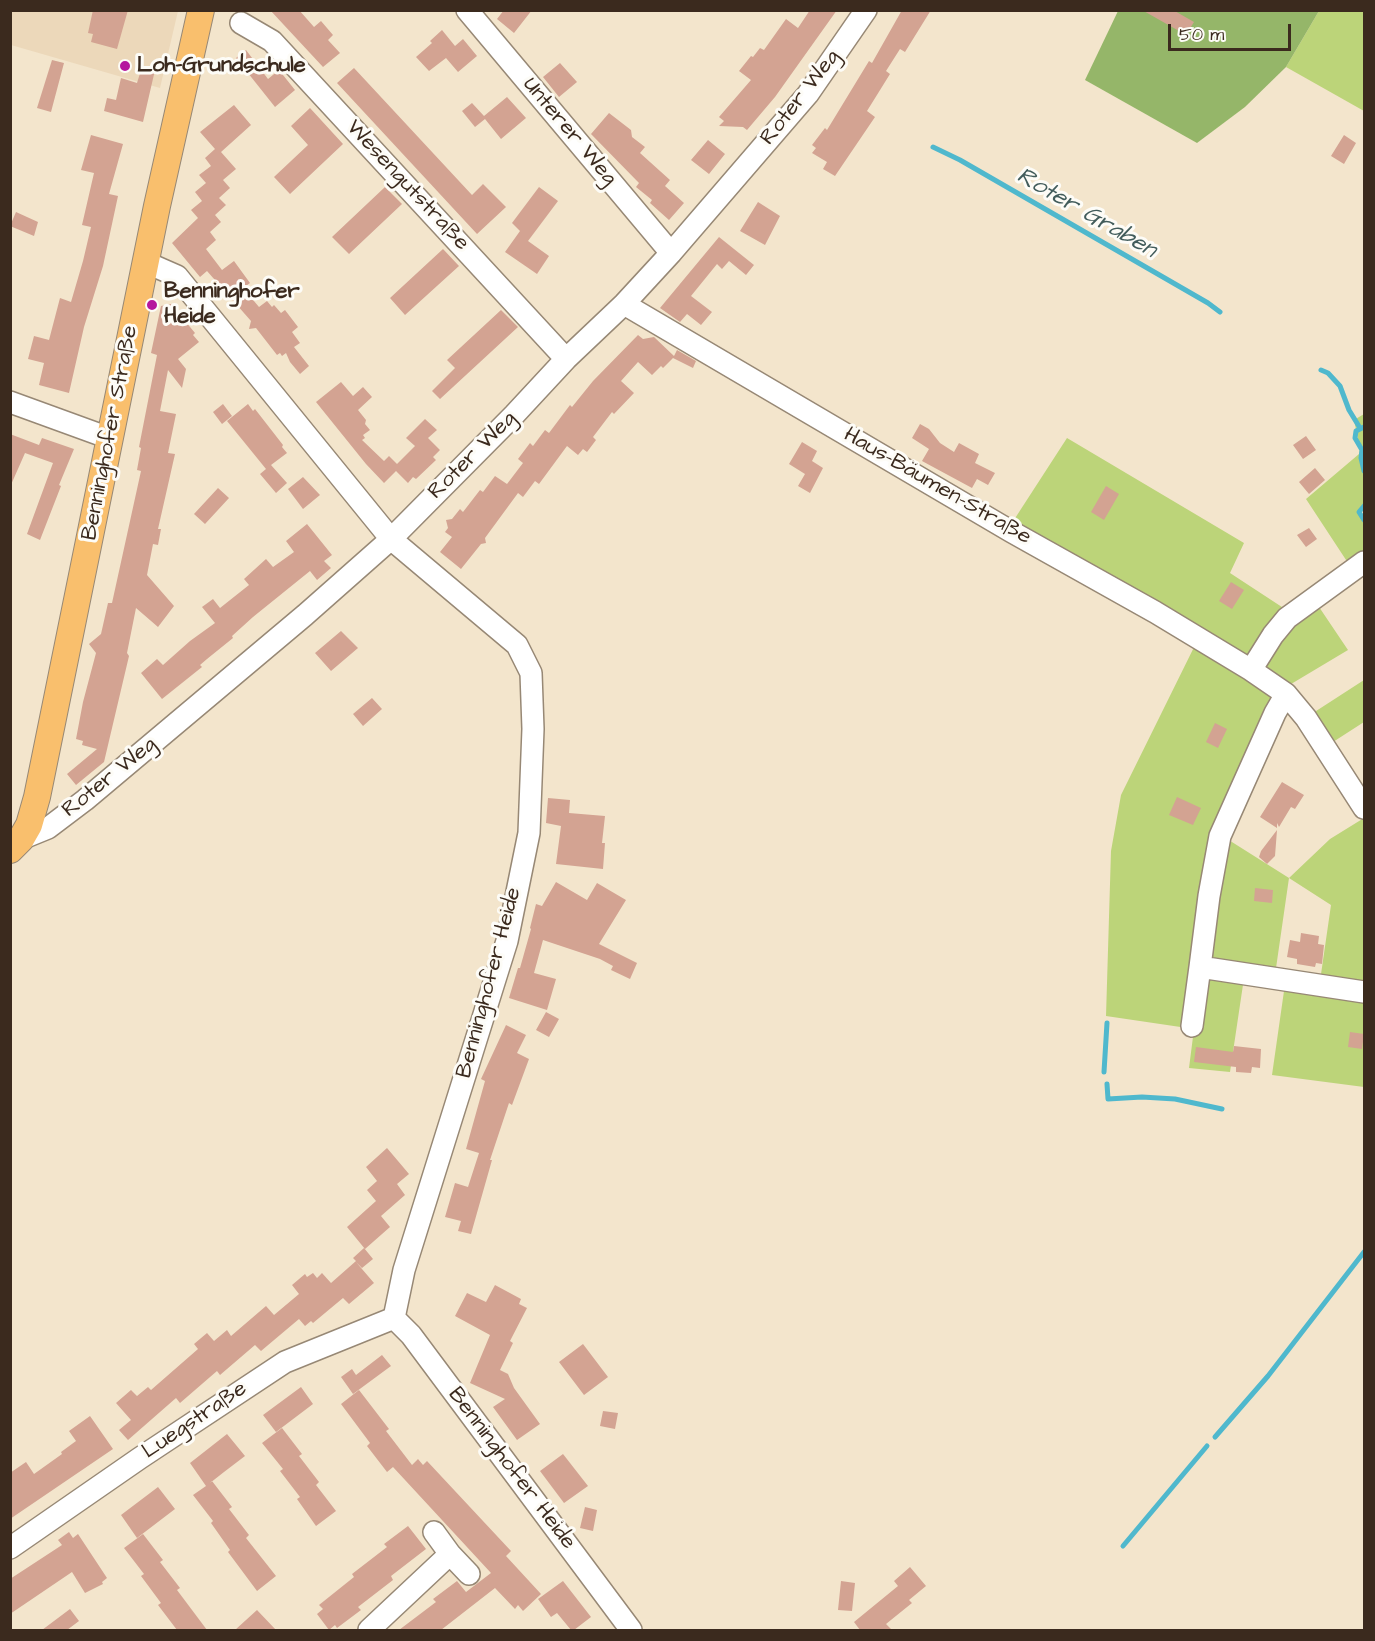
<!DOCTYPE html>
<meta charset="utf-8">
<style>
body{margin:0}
#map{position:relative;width:1375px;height:1641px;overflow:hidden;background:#f3e5cc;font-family:"Architects Daughter",sans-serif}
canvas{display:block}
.frame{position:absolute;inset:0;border:12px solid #3b2a1e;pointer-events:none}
.scale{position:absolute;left:1168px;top:24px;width:123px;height:27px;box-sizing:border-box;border:3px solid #3b2a1e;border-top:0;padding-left:8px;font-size:18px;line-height:21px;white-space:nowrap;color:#3b2a1e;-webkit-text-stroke:4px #fdfcf7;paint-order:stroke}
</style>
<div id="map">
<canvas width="1375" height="1641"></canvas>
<div class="frame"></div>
<div class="scale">50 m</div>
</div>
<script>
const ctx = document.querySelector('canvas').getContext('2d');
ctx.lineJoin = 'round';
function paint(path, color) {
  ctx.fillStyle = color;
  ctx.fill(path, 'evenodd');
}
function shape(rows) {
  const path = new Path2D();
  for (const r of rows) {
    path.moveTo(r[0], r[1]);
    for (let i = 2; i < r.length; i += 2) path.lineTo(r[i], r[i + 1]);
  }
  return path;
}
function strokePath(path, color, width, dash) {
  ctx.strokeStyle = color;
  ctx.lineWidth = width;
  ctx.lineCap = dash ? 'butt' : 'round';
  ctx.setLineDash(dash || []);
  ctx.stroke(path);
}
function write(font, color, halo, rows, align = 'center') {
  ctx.font = font + ' "Architects Daughter",sans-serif';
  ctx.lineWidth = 6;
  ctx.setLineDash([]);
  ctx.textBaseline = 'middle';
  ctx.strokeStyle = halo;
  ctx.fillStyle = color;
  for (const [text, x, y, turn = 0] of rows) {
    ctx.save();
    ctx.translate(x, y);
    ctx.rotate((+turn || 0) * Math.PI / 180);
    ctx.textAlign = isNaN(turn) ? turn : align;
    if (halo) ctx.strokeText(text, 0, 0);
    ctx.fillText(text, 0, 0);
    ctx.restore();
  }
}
paint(shape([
 [10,11,178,11,160,88,11,45]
]), '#ecd8ba');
paint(shape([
 [1319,11,1364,11,1364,111,1286,67],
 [1364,414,1364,504,1358,513,1364,524,1364,555,1350,566,1306,499,1359,454,1360,449,1354,420],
 [1067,438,1244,543,1230,573,1285,609,1315,601,1348,650,1271,696,1274,710,1224,837,1289,878,1330,839,1364,818,1364,1087,1272,1075,1285,984,1319,988,1331,905,1289,878,1275,975,1244,978,1230,1072,1189,1068,1194,1029,1106,1016,1111,851,1121,795,1202,631,1010,526],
 [1364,680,1364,722,1333,742,1313,713]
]), '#bcd479');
paint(shape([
 [1118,11,1319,11,1286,67,1245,107,1197,143,1085,80]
]), '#95b669');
strokePath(shape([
 [933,147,960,160,1208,303,1220,312],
 [1321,370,1328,373,1340,386,1349,410,1360,428],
 [1364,427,1356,431,1355,438,1362,450,1361,458,1364,471],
 [1364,506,1359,512,1364,520],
 [1104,1072,1107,1023],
 [1107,1084,1108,1099,1142,1097,1175,1099,1222,1109],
 [1215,1437,1268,1376,1364,1252],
 [1123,1546,1207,1446]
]), '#4fb8cd', 5);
paint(shape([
 [93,10,128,10,117,49,91,42,93,34,88,33],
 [270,10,299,10,314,27,321,21,333,35,328,40,340,53,323,67],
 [504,10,532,10,514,33,497,19],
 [810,10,837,10,775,97,747,130,743,127,719,126,724,121,719,117,751,80,739,71,751,56,753,57,760,48,764,50,786,19,798,28],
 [902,10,931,10,905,52,900,49,886,71,890,74,867,111,875,117,835,176,823,169,827,162,812,153,816,148,812,145,825,128,827,130,869,61,872,63],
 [1142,10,1173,10,1194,22,1186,35],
 [442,30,455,46,463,39,477,56,458,72,446,58,429,71,416,57,432,43,430,41],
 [246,50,268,79,279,70,295,90,275,107,236,58],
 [52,60,64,63,51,112,37,108],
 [560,63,577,82,559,97,543,77],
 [142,67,155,70,143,122,104,111,107,98,116,100,121,78,137,83],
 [354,68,472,195,483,184,506,207,477,234,337,83],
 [507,97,526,118,501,139,485,119,475,127,462,111,472,103,484,116],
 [234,105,251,125,221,152,236,169,223,180,230,188,219,198,226,205,215,215,221,222,210,232,216,240,206,249,222,270,234,261,250,283,243,288,259,307,267,301,272,307,274,305,281,313,285,310,298,327,292,332,300,343,294,347,309,366,300,374,290,362,286,353,282,356,280,353,277,355,256,328,249,329,251,321,207,271,200,277,172,243,198,218,191,210,202,201,195,192,206,183,199,175,211,166,205,158,215,149,200,132],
 [310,108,343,144,290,194,274,177,308,145,291,126],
 [609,113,631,130,632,137,645,147,640,153,670,180,665,186,684,203,669,220,650,203,652,200,636,187,639,183,591,134],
 [91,135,123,144,109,194,118,196,103,266,84,327,69,393,39,385,44,363,28,359,34,336,49,340,60,298,71,302,83,261,91,227,82,225,94,173,81,170],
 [1344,135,1356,143,1344,164,1331,156],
 [708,140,725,154,709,174,691,160],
 [385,187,402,204,349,254,332,237],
 [539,187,558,201,528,241,549,256,537,274,505,252,520,231,512,223],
 [758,202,780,216,765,245,740,231],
 [16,212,38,222,34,236,10,226],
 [719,237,754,265,746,275,729,261,722,269,717,264,691,296,712,312,701,325,687,314,680,322,660,308],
 [443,249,459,266,405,315,390,298],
 [171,304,195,333,193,335,199,342,178,359,186,369,182,388,168,370,160,411,176,414,168,453,175,454,158,529,161,529,158,545,153,544,147,575,174,606,158,627,136,608,127,653,129,656,104,762,76,785,67,774,97,749,82,745,83,741,76,739,83,702,96,653,89,644,101,634,108,603,112,603,141,471,137,470,141,448,139,447,157,355,151,353,161,306],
 [501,310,518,327,440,399,432,391,455,368,447,360],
 [638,335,643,339,654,337,674,356,677,350,696,361,693,368,673,358,663,368,661,366,652,375,638,362,621,381,634,393,614,414,612,412,593,437,596,440,587,452,583,449,578,455,567,446,539,484,535,481,523,497,518,493,485,538,486,543,481,544,461,569,440,552,452,537,445,532,448,528,446,520,452,519,460,509,463,512,480,490,483,492,495,476,507,484,523,463,518,459,530,443,533,446,545,430,549,433,570,405,572,407,593,381],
 [341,382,353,396,363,387,372,397,358,410,366,420,365,424,370,430,363,435,365,438,362,440,384,461,389,456,397,464,415,446,406,438,425,419,437,430,428,438,440,450,433,457,436,460,416,479,413,477,408,483,396,471,384,483,366,464,316,402],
 [223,404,232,416,222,424,213,412],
 [248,404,253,411,255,409,283,445,282,447,287,453,271,465,287,483,276,493,260,474,266,469,227,421],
 [920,424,929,429,940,443,954,452,959,443,979,454,975,463,995,473,988,485,977,479,972,488,922,461,929,449,912,438],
 [10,434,39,445,42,438,74,449,59,485,61,486,40,540,27,534,53,463,25,453,10,487],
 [1306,436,1316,450,1303,459,1293,445],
 [802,442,817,451,812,461,823,468,810,493,798,486,805,474,789,464],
 [1315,468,1325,480,1309,494,1299,482],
 [303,477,320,495,303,509,288,489],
 [1106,486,1119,494,1104,520,1091,512],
 [218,488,229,498,205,524,194,514],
 [307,524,332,555,324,561,331,568,317,580,310,571,253,617,232,636,233,638,207,659,200,665,202,667,162,699,141,673,157,659,163,665,190,641,215,623,202,607,213,599,220,608,249,585,244,579,266,559,273,567,294,552,286,541],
 [1309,528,1317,539,1306,547,1297,535],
 [1231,582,1244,590,1232,609,1219,601],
 [341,631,358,648,331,671,315,653],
 [372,698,382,709,363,726,353,714],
 [1215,723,1227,729,1218,748,1206,742],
 [1282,782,1304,795,1295,809,1291,807,1279,827,1277,823,1277,828,1260,817],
 [1177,797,1201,808,1193,825,1169,815],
 [548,798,570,800,569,813,605,816,602,843,605,843,603,869,556,864,561,826,546,823],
 [1277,830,1275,856,1267,864,1259,857,1261,851],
 [556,882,587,900,597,883,626,900,599,944,637,963,630,979,611,970,613,966,600,959,543,940,534,973,556,979,547,1010,509,998,518,968,520,968,531,929,530,928,536,904,542,906],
 [1255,888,1273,890,1272,903,1254,901],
 [1301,933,1319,936,1318,944,1324,945,1322,964,1316,963,1315,967,1297,964,1297,959,1287,957,1290,940,1300,942],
 [546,1012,559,1019,549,1037,536,1030],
 [506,1025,526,1035,517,1053,529,1059,512,1105,509,1103,490,1160,492,1160,471,1234,458,1231,461,1221,445,1217,455,1183,468,1187,479,1153,466,1149,485,1081,481,1079],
 [1350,1032,1364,1034,1362,1049,1348,1047],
 [1234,1046,1261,1049,1260,1068,1252,1067,1251,1073,1236,1072,1236,1067,1194,1062,1196,1047,1233,1052],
 [387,1148,409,1174,397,1184,405,1195,381,1216,390,1227,365,1249,347,1227,376,1201,367,1190,377,1181,366,1167],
 [364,1248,373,1259,362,1268,356,1262,374,1283,349,1304,343,1298,313,1323,311,1321,305,1326,299,1319,261,1351,255,1345,220,1375,217,1371,180,1403,176,1398,128,1440,119,1430,131,1420,116,1403,131,1390,137,1396,148,1387,151,1390,198,1349,194,1344,207,1333,214,1341,227,1330,231,1336,266,1306,274,1315,299,1294,292,1285,305,1274,307,1277,313,1273,317,1278,322,1273,331,1283,356,1261,353,1258],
 [495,1285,521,1299,519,1304,527,1308,510,1341,513,1343,500,1370,508,1374,514,1388,540,1424,517,1440,493,1407,505,1399,470,1383,490,1335,455,1316,467,1293,486,1302],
 [583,1344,608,1377,584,1395,559,1362],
 [382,1355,391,1366,353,1394,341,1377,352,1369,356,1375],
 [301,1387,313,1404,276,1432,263,1415],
 [359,1390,389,1429,386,1431,412,1465,418,1459,423,1465,427,1461,511,1551,506,1556,541,1594,523,1611,518,1605,515,1609,495,1588,441,1630,399,1630,436,1602,433,1599,457,1581,466,1592,491,1573,393,1467,387,1472,367,1446,370,1443,341,1404],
 [603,1411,618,1413,615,1429,600,1426],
 [90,1416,113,1449,10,1519,10,1473,26,1462,34,1474,62,1454,61,1452,76,1441,69,1431],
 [282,1428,302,1454,299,1456,319,1482,316,1485,336,1511,316,1526,297,1499,300,1497,280,1471,283,1469,262,1443],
 [227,1434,245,1456,224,1472,210,1483,212,1481,232,1507,229,1509,249,1535,246,1538,276,1576,257,1591,228,1552,230,1550,211,1523,213,1521,193,1495,206,1486,190,1463],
 [563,1454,588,1486,564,1503,540,1471],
 [158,1487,175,1509,137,1538,121,1515],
 [585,1507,597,1510,593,1531,580,1528],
 [408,1526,426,1549,391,1576,393,1580,358,1607,361,1610,337,1628,335,1625,329,1630,317,1614,323,1609,319,1605,354,1577,352,1574,387,1547,384,1544],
 [69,1532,73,1538,78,1534,107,1578,102,1582,103,1584,85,1593,72,1572,10,1614,10,1579,62,1545,58,1540],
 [143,1534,163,1560,160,1562,180,1588,177,1590,207,1630,177,1630,158,1605,161,1603,141,1576,144,1574,124,1548],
 [910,1567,926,1586,909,1600,912,1603,886,1624,892,1630,860,1630,854,1622,898,1586,894,1581],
 [563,1581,591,1617,574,1630,571,1630,557,1613,551,1617,538,1599],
 [841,1581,855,1583,852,1611,838,1610],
 [70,1609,79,1621,67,1630,42,1630],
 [257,1610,276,1630,235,1630]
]), '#d3a392');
const minor = shape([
 [467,10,671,253],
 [241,23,272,41,566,359],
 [145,262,177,276,391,539,517,645,531,673,533,729,529,833,507,941,404,1270,394,1318],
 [624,304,1012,532,1155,612,1251,670,1286,694,1306,718,1364,808],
 [10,402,109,438],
 [1251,670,1273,635,1287,618,1364,562],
 [1286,694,1275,713,1220,836,1209,896,1200,967,1364,992],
 [21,839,48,828,85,800,305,615,391,539,514,415,566,359,624,304,671,253,808,94,866,10],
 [1192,1026,1200,967],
 [394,1318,411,1335,631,1630],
 [434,1532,450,1554,469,1574],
 [10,1548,140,1458,285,1362,394,1318],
 [369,1630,450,1554]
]);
const major = shape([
 [10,850,21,839,29,825,37,797,157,206,201,10]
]);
strokePath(minor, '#978875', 24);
strokePath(major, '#978875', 28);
strokePath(minor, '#fff', 21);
strokePath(major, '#f9bf6d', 26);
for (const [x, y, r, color] of [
 [125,66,6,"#b5179e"],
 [152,305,6,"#b5179e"]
]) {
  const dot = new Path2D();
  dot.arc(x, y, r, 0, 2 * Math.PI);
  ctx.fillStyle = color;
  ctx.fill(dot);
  strokePath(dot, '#fdfcf7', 2);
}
write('bold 22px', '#3b2a1e', '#fdfcf7', [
 ["Loh-Grundschule",137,66],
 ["Benninghofer",164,292],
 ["Heide",164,317]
], 'left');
write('22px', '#3b2a1e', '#fdfcf7', [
 ["Roter Weg",801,98,-52],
 ["Unterer Weg",569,132,50],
 ["Wesengutstraße",407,186,47],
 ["Benninghofer Straße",111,433,-79],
 ["Roter Weg",473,456,-45],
 ["Haus-Bäumen-Straße",937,487,30],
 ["Roter Weg",110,778,-39],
 ["Benninghofer Heide",490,983,-75],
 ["Luegstraße",195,1421,-34],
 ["Benninghofer Heide",511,1469,53]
]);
write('italic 24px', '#425c5b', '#fdfcf7', [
 ["Roter Graben",1086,214,30]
]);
</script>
